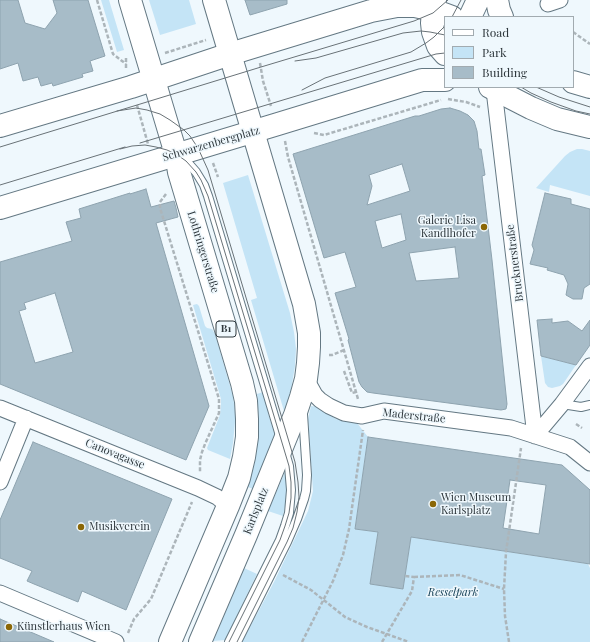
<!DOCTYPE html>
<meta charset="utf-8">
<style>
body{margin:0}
#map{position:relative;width:590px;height:642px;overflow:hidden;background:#eff8fd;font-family:"Playfair Display",serif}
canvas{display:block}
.legend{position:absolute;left:444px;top:16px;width:130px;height:72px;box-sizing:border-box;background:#eff8fd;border:1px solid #a2abb0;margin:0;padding:5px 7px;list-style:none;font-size:12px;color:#2f383d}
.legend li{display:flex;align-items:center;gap:8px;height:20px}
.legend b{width:20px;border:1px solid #a2abb0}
</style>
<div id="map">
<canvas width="590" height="642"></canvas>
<ul class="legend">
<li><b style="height:5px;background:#fff"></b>Road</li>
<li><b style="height:11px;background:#c4e4f6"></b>Park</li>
<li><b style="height:11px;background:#a7bcc8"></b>Building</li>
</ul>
</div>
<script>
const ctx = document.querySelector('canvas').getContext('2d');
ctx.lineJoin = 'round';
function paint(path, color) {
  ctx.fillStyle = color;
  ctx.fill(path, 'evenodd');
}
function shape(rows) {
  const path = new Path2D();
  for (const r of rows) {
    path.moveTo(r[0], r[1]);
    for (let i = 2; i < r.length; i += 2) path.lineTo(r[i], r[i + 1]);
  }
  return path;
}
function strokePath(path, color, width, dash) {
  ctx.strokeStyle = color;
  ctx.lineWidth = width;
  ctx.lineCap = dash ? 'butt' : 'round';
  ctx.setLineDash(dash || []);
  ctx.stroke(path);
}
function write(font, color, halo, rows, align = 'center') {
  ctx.font = font + ' "Playfair Display",serif';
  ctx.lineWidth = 3;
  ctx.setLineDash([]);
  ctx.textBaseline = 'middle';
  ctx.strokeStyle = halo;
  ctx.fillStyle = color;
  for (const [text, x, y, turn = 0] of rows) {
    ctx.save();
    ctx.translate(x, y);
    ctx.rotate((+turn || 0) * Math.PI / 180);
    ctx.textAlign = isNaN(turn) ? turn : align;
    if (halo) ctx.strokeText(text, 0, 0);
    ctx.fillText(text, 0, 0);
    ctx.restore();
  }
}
paint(shape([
 [101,0,109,0,124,50,117,52],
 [149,0,189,0,196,24,160,35],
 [577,149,582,149,590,151,590,196,550,185,549,192,536,188,565,156,570,152],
 [248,175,290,313,294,332,296,349,295,366,290,396,284,411,251,300,257,298,223,183],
 [197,304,199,306,205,326,207,328,212,329,215,334,233,396,235,411,235,422,233,443,230,459,208,450,207,448,220,415,221,404,221,399,193,305],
 [541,356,576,365,563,384,560,386,552,388,548,387,545,383],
 [263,392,269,412,268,413,275,435,253,489,248,487,255,462,258,438,259,421,257,394],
 [311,406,318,407,336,419,357,423,368,437,355,529,378,532,370,584,403,589,411,537,588,564,590,568,590,642,242,642,274,582,308,511,313,491,308,419],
 [285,472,286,481,286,496,285,506,283,516,268,511],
 [244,568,257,574,225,640,213,641]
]), '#c4e4f6');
const building = shape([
 [0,0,18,0,25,23,45,29,57,13,53,0,88,0,105,56,90,61,93,71,82,74,83,77,53,86,52,83,41,86,38,77,23,81,18,63,0,69,0,0],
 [245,0,287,0,287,4,250,15,245,0],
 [450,108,460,111,468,115,474,121,477,131,479,149,481,149,485,175,482,176,492,260,507,404,506,409,501,410,373,393,367,392,362,387,359,382,348,340,349,339,335,293,356,287,345,252,324,258,293,154,415,116,419,116,441,109,450,108],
 [402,164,410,191,367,205,372,186,369,175,402,164],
 [401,214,406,240,382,248,375,221,401,214],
 [455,247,459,278,416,281,409,253,455,247],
 [146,189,151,207,174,201,176,208,178,217,156,223,209,406,186,460,0,384,0,262,72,241,66,222,81,218,79,209,130,193,130,194,146,189],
 [55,293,73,352,35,363,19,311,26,309,24,303,55,293],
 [545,193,571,199,571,204,590,209,590,284,584,288,582,299,573,299,566,295,568,284,564,275,547,270,548,268,530,264,534,250,532,245,545,193],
 [552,319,552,323,568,321,582,331,590,320,590,345,576,365,541,356,537,320,552,319],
 [368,437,562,465,590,490,590,564,411,537,403,589,370,584,378,532,355,529,368,437],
 [510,480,546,485,539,534,503,528,510,480],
 [33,442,172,499,126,610,82,591,78,602,34,584,27,581,32,571,0,558,0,520,33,442],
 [0,619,54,642,0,642,0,619]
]);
paint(building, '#a7bcc8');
strokePath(building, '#8ea3af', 1);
const lane = shape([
 [182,158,189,164,196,172,204,185,208,196,281,439],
 [562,404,581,407,590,405],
 [229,642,280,540,285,526,289,513,291,490,289,466,285,452],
 [237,642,287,542,297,519,304,499,306,491,307,475,303,414]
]);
const street = shape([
 [548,4,560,0],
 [494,90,535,436],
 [306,379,315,395,320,400,329,406,344,413,362,416,384,411,511,428,570,447,590,463],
 [0,408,198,488,217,497,228,506],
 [535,436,562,404,590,366],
 [0,482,26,418],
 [0,593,116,642]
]);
const secondary = shape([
 [435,0,433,10,432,23,433,32,438,46,445,54],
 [497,0,499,10,502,17],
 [470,17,478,0],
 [573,82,590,87],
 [490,87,531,108,557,119,590,127],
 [0,126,131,87,230,54,371,11,397,6,415,6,433,10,452,17],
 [0,208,278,124,422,80,445,80]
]);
const primary = shape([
 [130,0,176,154,179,172,182,182,242,383,246,401,247,419,247,437,244,457,239,478,228,506,170,642],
 [200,642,246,535,295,415,301,397,306,379,308,363,309,347,309,333,304,304,214,0]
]);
strokePath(lane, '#647883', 10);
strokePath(street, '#647883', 17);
strokePath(secondary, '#647883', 24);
strokePath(primary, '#647883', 24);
strokePath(shape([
 [97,0,113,54,126,64],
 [573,32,590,44],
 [165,53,206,40],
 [126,58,126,69],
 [260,63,263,81,271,106],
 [448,99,466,102,480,107],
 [137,105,148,144],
 [314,133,324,135,441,100],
 [285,141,288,157,358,399],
 [213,163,218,177],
 [166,194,160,202,160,208,219,399,219,413,205,444,202,452,200,460,200,472],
 [329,355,332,355,344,350],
 [344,371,352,393,356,392],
 [576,424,582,428],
 [283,575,311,590,345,617,367,627,409,642],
 [414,577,460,575,504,589],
 [128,633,134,619,151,599,192,502],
 [302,642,333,581,343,555,349,529,363,430],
 [382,642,412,591,414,577,405,576],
 [509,642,505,616,504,589,506,552,521,448]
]), '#acb5ba', 2.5, [4, 2]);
strokePath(lane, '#fff', 8);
strokePath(street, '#fff', 15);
strokePath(secondary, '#fff', 22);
strokePath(primary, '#fff', 22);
strokePath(shape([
 [452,17,461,0],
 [295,61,316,58,403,33,421,31,430,32,445,35],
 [521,87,531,93,551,102,576,111,590,114],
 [536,87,559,97,590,107],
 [302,90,325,78,411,52,426,43,434,37,445,26],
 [117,111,136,108,147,110,160,114,170,120,184,130,190,136,198,148,208,170,295,462,298,482,299,497,297,512,293,528,287,542,237,642],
 [140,143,426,57,436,54,445,53],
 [0,147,261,67,414,21,433,13,448,0],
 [120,149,132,146,145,145,156,147,167,150,176,154,186,161,196,172,201,180,208,196,289,466,291,482,291,498,289,513,285,526,280,540,229,642],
 [0,185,125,147]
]), '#697277', 1);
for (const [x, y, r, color] of [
 [484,227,4,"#8b6706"],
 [433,504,4,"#8b6706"],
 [81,527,4,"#8b6706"],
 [9,627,4,"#8b6706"]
]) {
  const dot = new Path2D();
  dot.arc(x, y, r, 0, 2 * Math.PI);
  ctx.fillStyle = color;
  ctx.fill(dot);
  strokePath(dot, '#eff8fd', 1.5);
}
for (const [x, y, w] of [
 [226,329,20]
]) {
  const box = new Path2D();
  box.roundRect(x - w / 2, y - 8, w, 16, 3);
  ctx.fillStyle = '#eff8fd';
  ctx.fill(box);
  strokePath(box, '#2f383d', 1);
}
write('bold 10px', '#2f383d', null, [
 ["B1",226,329]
]);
write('11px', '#2f383d', '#eff8fd', [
 ["Schwarzenbergplatz",211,144,-16],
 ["Lothringerstraße",203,252,73],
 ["Brucknerstraße",515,263,-97],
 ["Maderstraße",414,416,6],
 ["Canovagasse",115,454,22],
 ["Karlsplatz",256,511,-68]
]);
write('11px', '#2f383d', '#eff8fd', [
 ["Galerie Lisa",476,221,"right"],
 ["Kandlhofer",476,234,"right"],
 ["Wien Museum",441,498],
 ["Karlsplatz",441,511],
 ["Musikverein",89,527],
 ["Künstlerhaus Wien",17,627]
], 'left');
write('italic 11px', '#174258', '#eff8fd', [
 ["Resselpark",453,593]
]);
</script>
